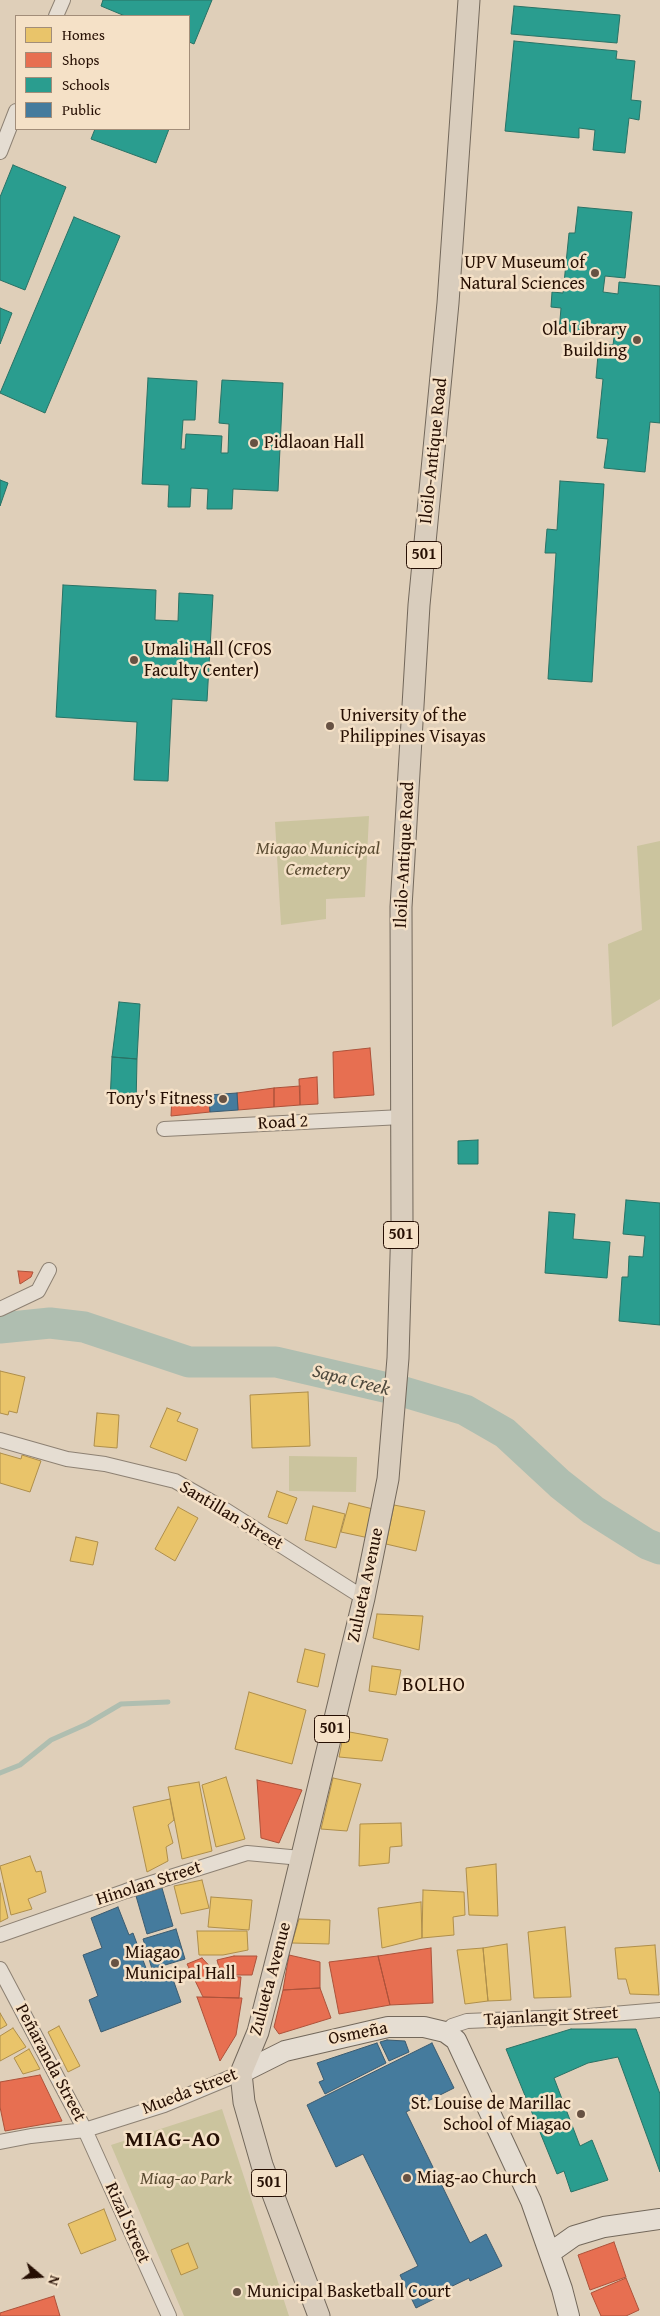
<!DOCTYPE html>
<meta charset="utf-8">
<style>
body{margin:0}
#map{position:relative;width:660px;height:2316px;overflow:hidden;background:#dfcfb9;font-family:"Gentium Book Plus",serif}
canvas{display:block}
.legend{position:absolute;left:15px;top:15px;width:175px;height:115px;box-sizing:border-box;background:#f5e1c7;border:1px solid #a28d79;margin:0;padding:6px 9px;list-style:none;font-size:15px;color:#260f03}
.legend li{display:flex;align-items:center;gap:10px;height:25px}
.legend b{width:25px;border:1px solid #a28d79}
.north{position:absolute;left:15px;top:2251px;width:50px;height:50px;-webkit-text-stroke:4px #f5e1c7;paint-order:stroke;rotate:108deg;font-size:14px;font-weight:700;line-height:20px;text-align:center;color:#260f03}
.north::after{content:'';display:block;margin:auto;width:18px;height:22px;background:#260f03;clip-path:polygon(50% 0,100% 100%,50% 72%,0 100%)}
</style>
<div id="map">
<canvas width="660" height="2316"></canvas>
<ul class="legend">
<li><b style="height:14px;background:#e9c46a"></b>Homes</li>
<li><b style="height:14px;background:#e76f51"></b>Shops</li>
<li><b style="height:14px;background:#2a9d8f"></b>Schools</li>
<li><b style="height:14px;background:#457b9d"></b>Public</li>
</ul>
<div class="north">N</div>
</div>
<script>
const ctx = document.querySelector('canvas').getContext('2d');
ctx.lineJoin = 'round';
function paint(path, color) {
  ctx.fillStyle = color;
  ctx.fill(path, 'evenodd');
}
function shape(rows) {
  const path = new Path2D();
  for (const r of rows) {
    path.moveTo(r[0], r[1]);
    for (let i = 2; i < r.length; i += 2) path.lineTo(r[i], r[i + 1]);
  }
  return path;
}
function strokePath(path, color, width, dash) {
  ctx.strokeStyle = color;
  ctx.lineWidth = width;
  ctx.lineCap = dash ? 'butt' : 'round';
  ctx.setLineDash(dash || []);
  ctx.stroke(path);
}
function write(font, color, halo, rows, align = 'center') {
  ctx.font = font + ' "Gentium Book Plus",serif';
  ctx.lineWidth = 5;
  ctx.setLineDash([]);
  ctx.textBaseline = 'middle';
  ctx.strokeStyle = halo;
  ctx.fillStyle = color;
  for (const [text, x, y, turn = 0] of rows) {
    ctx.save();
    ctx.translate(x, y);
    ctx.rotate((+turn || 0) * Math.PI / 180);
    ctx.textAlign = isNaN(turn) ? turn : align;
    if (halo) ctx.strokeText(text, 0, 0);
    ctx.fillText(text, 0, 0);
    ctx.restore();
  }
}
paint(shape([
 [369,816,365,897,326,899,326,919,281,925,275,822],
 [660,841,660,999,612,1027,608,944,642,930,637,846],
 [289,1456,357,1457,356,1492,289,1491],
 [222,2109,289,2316,184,2316,111,2145]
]), '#cbc49e');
const homes = shape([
 [0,1371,25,1377,17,1413,9,1411,8,1415,0,1413,0,1371],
 [308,1392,310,1446,252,1448,250,1395,308,1392],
 [167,1408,181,1413,177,1421,198,1429,186,1461,150,1447,167,1408],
 [97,1413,119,1415,117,1448,94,1446,97,1413],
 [0,1453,21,1459,22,1455,41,1461,30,1492,0,1483,0,1453],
 [277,1491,297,1498,287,1524,268,1517,277,1491],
 [349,1503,373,1509,369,1538,341,1532,349,1503],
 [394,1505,425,1511,416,1551,386,1544,394,1505],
 [313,1506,345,1514,336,1548,305,1540,313,1506],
 [178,1507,198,1518,175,1561,155,1549,178,1507],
 [76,1537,98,1542,93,1565,70,1561,76,1537],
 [377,1614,423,1616,419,1650,373,1638,377,1614],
 [305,1649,325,1654,318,1687,297,1682,305,1649],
 [372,1666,401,1670,396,1695,369,1691,372,1666],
 [249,1692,306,1710,292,1764,235,1749,249,1692],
 [344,1731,388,1739,382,1761,339,1757,344,1731],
 [226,1777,245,1839,216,1847,202,1785,226,1777],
 [333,1778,361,1784,347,1831,321,1829,333,1778],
 [199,1782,212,1851,182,1859,168,1787,199,1782],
 [170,1799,174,1820,168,1825,173,1843,166,1847,168,1861,147,1872,133,1807,170,1799],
 [401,1823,402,1846,390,1847,389,1863,359,1866,360,1824,401,1823],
 [30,1856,36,1872,41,1871,46,1892,28,1899,32,1909,11,1915,0,1866,30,1856],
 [496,1864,498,1916,469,1915,466,1868,496,1864],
 [202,1880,209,1908,181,1914,174,1886,202,1880],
 [0,1883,8,1918,0,1922,0,1883],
 [423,1890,464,1892,465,1915,453,1917,454,1935,422,1938,423,1890],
 [211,1897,252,1900,249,1930,208,1927,211,1897],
 [421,1902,422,1938,382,1948,378,1908,421,1902],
 [299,1919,330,1920,329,1944,292,1943,299,1919],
 [565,1927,571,1997,534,1998,528,1932,565,1927],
 [197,1931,247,1931,248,1950,223,1955,199,1955,197,1931],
 [507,1944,511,2000,488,2001,483,1948,507,1944],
 [655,1945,659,1995,630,1994,626,1979,618,1979,615,1948,655,1945],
 [483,1948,488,2001,465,2004,457,1950,483,1948],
 [0,2013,7,2025,0,2029,0,2013],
 [59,2026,80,2066,68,2072,48,2032,59,2026],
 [13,2028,26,2047,0,2061,0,2036,13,2028],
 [29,2049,40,2069,23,2074,14,2058,29,2049],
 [104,2209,116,2240,81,2254,68,2224,104,2209],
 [188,2243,198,2268,181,2275,171,2250,188,2243]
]);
paint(homes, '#e9c46a');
strokePath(homes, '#ae8e4b', 1);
const shops = shape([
 [370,1048,374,1095,334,1098,333,1052,370,1048],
 [317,1077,318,1104,300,1105,299,1079,317,1077],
 [300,1086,300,1105,274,1107,274,1088,300,1086],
 [274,1088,274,1107,238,1110,237,1093,274,1088],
 [209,1095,210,1112,171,1116,172,1096,209,1095],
 [18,1271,33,1272,31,1277,20,1284,18,1271],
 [257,1780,302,1790,279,1843,261,1838,257,1780],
 [431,1948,433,2003,390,2005,378,1956,431,1948],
 [289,1955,320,1962,320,1988,283,1990,289,1955],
 [234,1956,257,1956,252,1975,221,1975,217,1960,234,1956],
 [378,1956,390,2005,339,2014,329,1962,378,1956],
 [202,1958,219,1976,241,1977,239,1998,203,1997,187,1964,202,1958],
 [320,1988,331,2018,279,2034,274,2027,283,1990,320,1988],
 [197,1997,242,1998,236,2035,220,2061,197,1997],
 [40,2075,62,2121,5,2131,0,2107,0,2082,40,2075],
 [614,2242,626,2277,590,2290,578,2255,614,2242],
 [626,2278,639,2310,626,2316,601,2316,591,2293,626,2278],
 [54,2296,60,2316,0,2316,0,2313,54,2296]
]);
paint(shops, '#e76f51');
strokePath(shops, '#ad523a', 1);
const schools = shape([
 [103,0,212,0,194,44,189,42,189,16,125,16,101,6,103,0],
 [514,6,620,15,617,43,511,34,514,6],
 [514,41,617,51,616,59,635,61,631,100,641,101,639,120,629,118,625,153,593,150,595,130,579,128,579,138,505,131,514,41],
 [95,129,169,129,156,163,91,139,95,129],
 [13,165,66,187,25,290,0,280,0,197,13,165],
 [578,207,632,212,625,278,605,276,603,292,618,294,619,282,660,286,660,423,650,422,645,472,604,468,608,439,597,438,603,379,596,378,599,343,613,345,615,330,604,330,604,336,559,332,561,308,551,307,552,292,563,293,569,233,575,233,578,207],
 [74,217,120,236,45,413,0,393,74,217],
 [0,308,12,313,0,344,0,308],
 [148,378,197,381,195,420,183,420,181,449,185,449,186,434,222,436,221,453,228,453,229,424,219,423,222,380,283,383,278,491,233,489,232,509,207,509,208,489,191,488,190,507,168,507,169,485,142,484,148,378],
 [0,480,8,483,0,506,0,480],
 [560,481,604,484,592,682,548,679,556,553,545,553,547,529,557,530,560,481],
 [63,585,156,590,155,620,178,621,179,593,213,595,207,701,172,699,168,781,134,780,137,722,56,717,63,585],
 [119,1002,140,1004,137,1059,112,1057,119,1002],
 [112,1057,137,1059,136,1105,110,1103,112,1057],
 [478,1140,478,1164,458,1164,458,1141,478,1140],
 [626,1200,660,1203,660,1325,619,1321,622,1277,628,1277,629,1256,643,1257,645,1236,623,1234,626,1200],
 [549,1212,575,1214,573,1239,610,1242,607,1278,545,1273,549,1212],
 [571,2029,636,2029,660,2094,660,2172,618,2057,588,2063,554,2078,580,2146,592,2140,608,2180,571,2192,564,2171,557,2174,506,2049,571,2029]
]);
paint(schools, '#2a9d8f');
strokePath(schools, '#297265', 1);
const public = shape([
 [237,1093,238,1110,210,1112,209,1095,237,1093],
 [162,1888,173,1926,147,1934,136,1896,162,1888],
 [118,1907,129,1935,133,1933,150,1979,170,1971,181,2002,101,2032,89,2000,98,1996,83,1955,102,1948,91,1918,118,1907],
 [176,1929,185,1959,152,1969,143,1939,176,1929],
 [387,2040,405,2041,409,2052,389,2061,380,2042,387,2040],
 [377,2043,386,2063,325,2094,319,2082,324,2080,317,2063,377,2043],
 [432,2043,454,2088,406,2112,470,2243,486,2234,502,2266,470,2281,469,2278,442,2291,444,2294,416,2308,400,2275,418,2266,363,2154,336,2167,307,2105,432,2043]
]);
paint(public, '#457b9d');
strokePath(public, '#3c5b6f', 1);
strokePath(shape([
 [0,1773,20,1765,51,1740,87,1724,121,1704,168,1702]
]), '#afbeb0', 5);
strokePath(shape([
 [0,1328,50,1323,84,1327,189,1362,276,1362,401,1391,465,1410,505,1433,560,1484,593,1510,647,1544,660,1549]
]), '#afbeb0', 31);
const street = shape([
 [56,16,63,0],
 [0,152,16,111],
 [164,1129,402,1117],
 [0,1309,38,1291,49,1270],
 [0,1440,67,1459,105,1464,175,1481,219,1506,364,1598],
 [0,1935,126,1891,247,1853,301,1858],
 [0,1969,85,2130,169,2316],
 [445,2032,452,2026,467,2021,589,2016,660,2010],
 [0,2142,31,2136,85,2130,164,2105,241,2073]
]);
const secondary = shape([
 [241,2073,285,2051,388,2027,424,2027,445,2032,456,2040,531,2201,562,2289,569,2316],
 [550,2253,574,2236,604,2227,660,2219]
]);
const primary = shape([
 [319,2316,262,2165,244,2102,241,2073,258,2032,286,1922,364,1598,388,1479,398,1358,402,1222,401,907,419,605,448,303,469,0]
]);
strokePath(street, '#8d8173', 16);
strokePath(secondary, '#73685b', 22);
strokePath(primary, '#73685b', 23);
strokePath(street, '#e5ddd2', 14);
strokePath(secondary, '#e5ddd2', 20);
strokePath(primary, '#d9cdbd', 21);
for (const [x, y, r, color] of [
 [595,273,5,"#675243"],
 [637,340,5,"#675243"],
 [254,443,5,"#675243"],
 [134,660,5,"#675243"],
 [330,726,5,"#675243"],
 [223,1099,5,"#675243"],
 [115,1963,5,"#675243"],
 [581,2114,5,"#675243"],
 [407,2178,5,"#675243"],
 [237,2292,5,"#675243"]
]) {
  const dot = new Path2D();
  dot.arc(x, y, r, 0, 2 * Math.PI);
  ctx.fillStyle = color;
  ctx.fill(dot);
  strokePath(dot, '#f5e1c7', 2);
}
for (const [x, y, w] of [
 [424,555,35],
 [401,1235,35],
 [332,1729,35],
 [269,2183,35]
]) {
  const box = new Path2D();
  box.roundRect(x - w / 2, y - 13.5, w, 27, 4);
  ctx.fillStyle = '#f5e1c7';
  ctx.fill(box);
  strokePath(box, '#260f03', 1);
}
write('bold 16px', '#260f03', null, [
 ["501",424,555],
 ["501",401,1235],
 ["501",332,1729],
 ["501",269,2183]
]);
write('18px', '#260f03', '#f5e1c7', [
 ["UPV Museum of",585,263,"right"],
 ["Natural Sciences",585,284,"right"],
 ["Old Library",627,330,"right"],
 ["Building",627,351,"right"],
 ["Pidlaoan Hall",264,443],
 ["Umali Hall (CFOS",144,650],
 ["Faculty Center)",144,671],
 ["University of the",340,716],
 ["Philippines Visayas",340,737],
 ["Tony's Fitness",213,1099,"right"],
 ["Miagao",125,1953],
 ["Municipal Hall",125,1974],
 ["St. Louise de Marillac",571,2104,"right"],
 ["School of Miagao",571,2125,"right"],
 ["Miag-ao Church",417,2178],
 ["Municipal Basketball Court",247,2292]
], 'left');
write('18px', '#260f03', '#f5e1c7', [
 ["Iloilo-Antique Road",434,451,-84],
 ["Iloilo-Antique Road",405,855,-87],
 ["Road 2",283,1123,-3],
 ["Santillan Street",231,1516,31],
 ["Zulueta Avenue",366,1585,-78],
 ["Hinolan Street",149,1884,-18],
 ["Zulueta Avenue",271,1979,-75],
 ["Tajanlangit Street",551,2017,-3],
 ["Osmeña",358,2034,-11],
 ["Peñaranda Street",50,2063,62],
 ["Mueda Street",190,2092,-21],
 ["Rizal Street",127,2223,66]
]);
write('italic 18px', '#5a4b31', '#f5e1c7', [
 ["Miagao Municipal",318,849],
 ["Cemetery",318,870],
 ["Miag-ao Park",186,2179]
]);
write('italic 19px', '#4f4a3e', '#f5e1c7', [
 ["Sapa Creek",351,1381,14]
]);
ctx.letterSpacing = '1px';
write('20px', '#260f03', '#f5e1c7', [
 ["BOLHO",434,1686]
]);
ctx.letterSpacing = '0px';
ctx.letterSpacing = '1px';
write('bold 22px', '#260f03', '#f5e1c7', [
 ["MIAG-AO",173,2140]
]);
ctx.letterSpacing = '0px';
</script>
